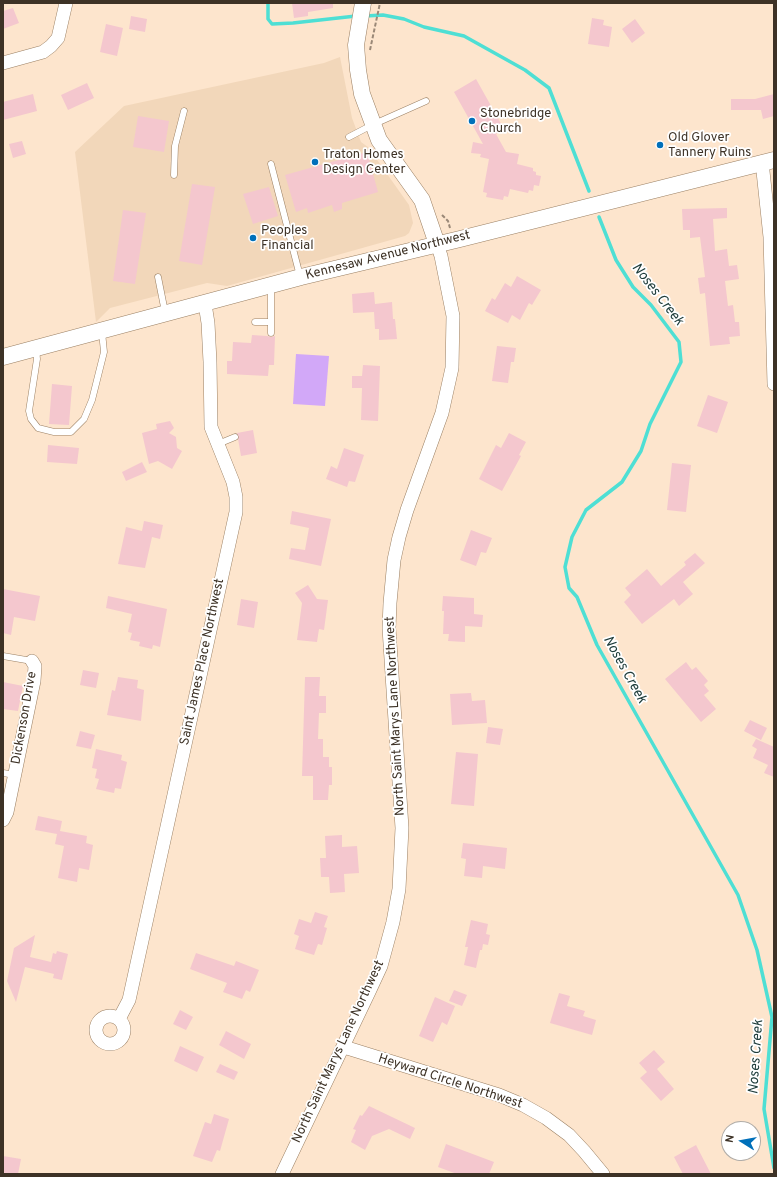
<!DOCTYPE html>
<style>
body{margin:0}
#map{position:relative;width:777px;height:1177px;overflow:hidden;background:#fde5cd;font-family:Overpass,sans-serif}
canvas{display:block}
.frame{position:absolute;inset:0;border:4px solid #3d3226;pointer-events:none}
.north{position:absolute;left:721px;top:1121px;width:40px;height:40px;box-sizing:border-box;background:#fff;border:1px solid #b1ada8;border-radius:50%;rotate:281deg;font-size:11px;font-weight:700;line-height:16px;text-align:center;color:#3d3226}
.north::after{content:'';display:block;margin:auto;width:14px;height:18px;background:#0070ba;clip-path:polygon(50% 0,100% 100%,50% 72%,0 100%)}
</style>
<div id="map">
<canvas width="777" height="1177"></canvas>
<div class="frame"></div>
<div class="north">N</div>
</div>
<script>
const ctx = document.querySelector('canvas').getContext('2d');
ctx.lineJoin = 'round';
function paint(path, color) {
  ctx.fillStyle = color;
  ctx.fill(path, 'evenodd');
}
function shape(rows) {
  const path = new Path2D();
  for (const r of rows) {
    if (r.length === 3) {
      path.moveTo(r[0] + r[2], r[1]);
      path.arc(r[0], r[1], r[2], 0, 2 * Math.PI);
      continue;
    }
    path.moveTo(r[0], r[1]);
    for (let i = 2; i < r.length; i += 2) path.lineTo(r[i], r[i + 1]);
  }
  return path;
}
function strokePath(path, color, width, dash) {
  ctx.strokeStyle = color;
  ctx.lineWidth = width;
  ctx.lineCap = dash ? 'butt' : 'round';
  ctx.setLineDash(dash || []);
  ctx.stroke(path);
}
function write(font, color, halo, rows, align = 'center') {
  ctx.font = font + ' Overpass,sans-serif';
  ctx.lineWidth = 3.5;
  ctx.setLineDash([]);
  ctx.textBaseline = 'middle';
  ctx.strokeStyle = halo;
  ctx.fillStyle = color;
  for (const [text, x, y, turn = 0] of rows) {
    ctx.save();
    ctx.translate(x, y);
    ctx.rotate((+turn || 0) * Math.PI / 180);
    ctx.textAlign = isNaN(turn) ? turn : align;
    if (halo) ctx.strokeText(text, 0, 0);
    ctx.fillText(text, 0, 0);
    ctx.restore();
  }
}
paint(shape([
 [340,57,352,118,361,142,368,147,409,205,413,223,409,233,405,236,227,286,207,283,110,308,96,322,75,152,124,106,324,63]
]), '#f2d7ba');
paint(shape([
 [296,354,329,356,325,406,293,404]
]), '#d2a8f8');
strokePath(shape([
 [268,3,268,19,272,24,293,23,356,16],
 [365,16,383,15,404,19,424,27,464,36,525,70,549,88,589,191],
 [599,217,616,260,633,287,651,305,679,342,681,362,650,424,641,451,622,482,586,510,572,537,565,567,569,588,577,597,597,645,738,895,757,950,772,1017,764,1109,774,1168]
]), '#4edfd4', 3.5);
paint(shape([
 [292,3,333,3,333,8,308,12,308,16,294,18],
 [13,8,19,23,3,29,3,11],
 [131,16,147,19,145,32,129,29],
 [592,18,604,20,603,25,612,27,609,47,588,44],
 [635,19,645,33,632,43,622,29],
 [106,24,123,28,117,56,100,52],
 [476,79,504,129,496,134,506,152,519,154,517,164,533,168,533,171,536,172,536,175,541,176,539,186,534,185,533,191,529,190,528,193,510,189,508,197,504,196,503,200,486,197,487,193,483,192,489,159,480,157,481,154,471,153,473,142,483,144,454,92],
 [87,83,94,98,68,110,61,95],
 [33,94,37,111,3,120,3,102],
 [774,94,774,116,763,119,761,110,731,110,731,99,755,99],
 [138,116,169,121,164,152,133,147],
 [22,141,26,154,13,158,9,144],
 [367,152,378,192,342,203,342,209,334,212,332,205,308,213,307,208,296,212,285,175],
 [192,184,215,187,202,265,179,261],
 [269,187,278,216,253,224,243,194],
 [727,208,727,218,713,219,715,251,727,249,729,266,737,265,739,279,725,281,728,306,733,305,735,322,739,322,740,336,729,337,730,344,710,346,705,293,700,294,698,278,705,277,700,237,690,238,690,230,683,230,682,209],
 [123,210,146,213,135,284,113,281],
 [517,276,541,290,532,305,529,303,520,320,512,315,508,323,485,311,492,298,495,300,505,283,511,287],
 [374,292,375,304,392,302,393,319,395,319,397,339,379,340,379,329,375,329,374,312,353,313,352,294],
 [252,335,267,336,271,337,275,336,274,365,269,365,268,376,227,374,227,361,232,361,233,342,251,343],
 [497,346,516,348,514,362,511,362,508,383,492,381],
 [363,365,380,366,378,421,361,420,362,388,352,388,352,376,362,376],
 [52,384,72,386,69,425,49,424],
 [708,395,728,402,717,433,697,426],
 [170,421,174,428,169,433,176,437,177,448,182,451,172,469,158,461,149,464,142,433,157,429,156,424],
 [253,430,257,453,241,456,237,433],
 [509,433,526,442,519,455,521,456,502,491,479,479,496,445,501,448],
 [48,445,79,448,77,464,47,462],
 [344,448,364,455,355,482,349,481,347,487,326,479,331,466,337,469],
 [142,462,147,472,126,481,122,472],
 [672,463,691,465,686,512,667,510],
 [292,511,331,519,321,566,289,559,291,548,305,550,309,528,290,524],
 [144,521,163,525,160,539,152,537,145,568,118,564,126,527,142,531],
 [471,530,492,538,486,553,481,552,476,566,460,560],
 [695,553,705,563,683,582,693,594,679,606,674,599,642,624,624,602,631,595,625,588,647,569,661,586,686,565,684,562],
 [308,585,317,599,328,600,324,630,319,629,317,642,297,640,302,603,295,593],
 [3,589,40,596,35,621,14,617,11,635,3,633],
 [108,596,167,609,160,647,153,645,152,649,139,646,140,642,130,640,132,633,128,632,132,614,106,608],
 [443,596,474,598,474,614,483,615,482,627,465,626,465,642,448,641,449,634,443,634,444,611,442,611],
 [241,599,258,602,254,628,237,625],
 [686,662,692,670,696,667,708,681,704,685,709,691,704,695,716,709,701,722,665,679],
 [83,670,99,673,96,688,80,685],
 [118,677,138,680,137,688,144,690,141,721,107,715,112,690,115,691],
 [305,677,320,677,319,696,326,696,326,713,319,713,318,739,323,739,323,757,329,757,329,767,332,767,332,785,329,785,328,800,313,800,313,776,302,776],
 [3,682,23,686,18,711,3,709],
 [471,693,472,701,485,700,487,723,452,725,450,694],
 [750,720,767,728,761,740,744,731],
 [488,727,503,729,500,745,486,743],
 [80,731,95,735,91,749,76,746],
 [756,739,774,747,774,777,764,773,768,765,753,758,757,749,752,746],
 [96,749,122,755,121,760,127,762,121,789,115,788,114,793,96,789,99,779,95,778,97,769,92,768],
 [456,752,478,754,474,806,451,804],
 [38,816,62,821,60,831,87,836,86,843,93,845,89,870,79,868,77,882,58,878,64,846,55,844,57,834,35,830],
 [342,835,342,847,357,846,359,873,344,874,345,892,330,893,329,877,321,877,320,858,326,858,325,836],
 [463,843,507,848,505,869,483,866,482,878,464,876,466,859,461,858],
 [315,912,328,916,324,927,327,928,322,945,318,944,314,955,295,949,299,936,294,934,299,919,311,923],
 [471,920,488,924,486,934,490,935,488,945,483,944,482,950,480,950,476,968,464,965,468,947,465,947],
 [35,935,30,957,51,962,53,953,56,954,57,951,68,954,62,980,53,978,54,974,25,967,16,1002,7,981,14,948],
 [196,953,234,966,236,961,259,970,250,992,246,990,242,999,223,992,227,983,190,969],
 [454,990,467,995,462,1006,449,1001],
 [559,993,570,996,567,1006,585,1011,583,1016,596,1020,592,1035,550,1023],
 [435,997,455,1006,447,1025,442,1022,433,1042,419,1036],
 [180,1010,193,1017,186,1030,173,1024],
 [226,1031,251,1044,244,1059,219,1045],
 [180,1046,204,1057,197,1072,174,1061],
 [654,1050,665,1062,657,1069,674,1089,661,1101,640,1078,647,1072,639,1063],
 [220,1064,238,1072,234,1080,216,1072],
 [369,1106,415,1128,410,1139,389,1129,372,1136,365,1150,351,1142,356,1130,353,1129,360,1115,362,1116],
 [214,1114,229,1119,220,1151,217,1150,212,1162,193,1156,205,1122,211,1124],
 [446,1144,494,1162,489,1174,457,1174,438,1167],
 [696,1145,711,1174,683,1174,674,1157],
 [3,1156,21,1159,18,1174,3,1174]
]), '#f4c7ce');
const service = shape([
 [349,137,372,125,426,101],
 [271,164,300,276],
 [174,175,175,146,184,111],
 [158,277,165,312],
 [255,322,271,322],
 [271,333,271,286],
 [36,349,37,359,29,411,31,419,38,428,54,432,71,432,84,419,92,400,104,352,102,332],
 [218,444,235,437],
 [3,656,32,661],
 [3,773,15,775]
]);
const minor = shape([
 [3,63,43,52,51,46,58,38,66,3],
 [762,162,770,237,774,384],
 [3,820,7,812,34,681,35,666,32,661],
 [110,1030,14],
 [119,1019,129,1000,236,512,236,497,233,482,211,427,210,362,208,323,205,304],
 [344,1047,499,1095,523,1105,546,1118,569,1135,584,1151,603,1174],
 [282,1174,369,992,381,966,393,922,399,889,402,828,389,628,390,603,394,560,399,537,407,510,442,413,452,368,453,316,441,256,437,244]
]);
const tertiary = shape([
 [363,3,356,45,358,70,362,94,379,140,422,200,437,244],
 [3,357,301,277,460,239,774,160]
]);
strokePath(service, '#9b8064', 7);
strokePath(minor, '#9b8064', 14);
strokePath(tertiary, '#9b8064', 17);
strokePath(shape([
 [370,50,380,3],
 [442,215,448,221,450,228]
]), '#9a8877', 2, [4, 2]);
strokePath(service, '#fff', 6);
strokePath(minor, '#fff', 13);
strokePath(tertiary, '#fff', 16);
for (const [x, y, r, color] of [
 [472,121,4,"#0070ba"],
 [660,145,4,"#0070ba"],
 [315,162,4,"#0070ba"],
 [253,238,4,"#0070ba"]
]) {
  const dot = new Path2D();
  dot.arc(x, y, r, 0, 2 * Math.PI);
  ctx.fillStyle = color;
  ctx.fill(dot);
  strokePath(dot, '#fff', 1.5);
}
write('13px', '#3d3226', '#fff', [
 ["Stonebridge",480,114],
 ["Church",480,129],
 ["Old Glover",668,138],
 ["Tannery Ruins",668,153],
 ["Traton Homes",323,155],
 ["Design Center",323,170],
 ["Peoples",261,231],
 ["Financial",261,246]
], 'left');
write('13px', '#3d3226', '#fff', [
 ["Kennesaw Avenue Northwest",388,256,-14],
 ["Saint James Place Northwest",203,662,-78],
 ["North Saint Marys Lane Northwest",396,716,-93],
 ["Dickenson Drive",25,718,-80],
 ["North Saint Marys Lane Northwest",339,1052,-65],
 ["Heyward Circle Northwest",450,1082,18]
]);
write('italic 14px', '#203e3c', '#fff', [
 ["Noses Creek",657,295,52],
 ["Noses Creek",624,670,61],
 ["Noses Creek",757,1057,-86]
]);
</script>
